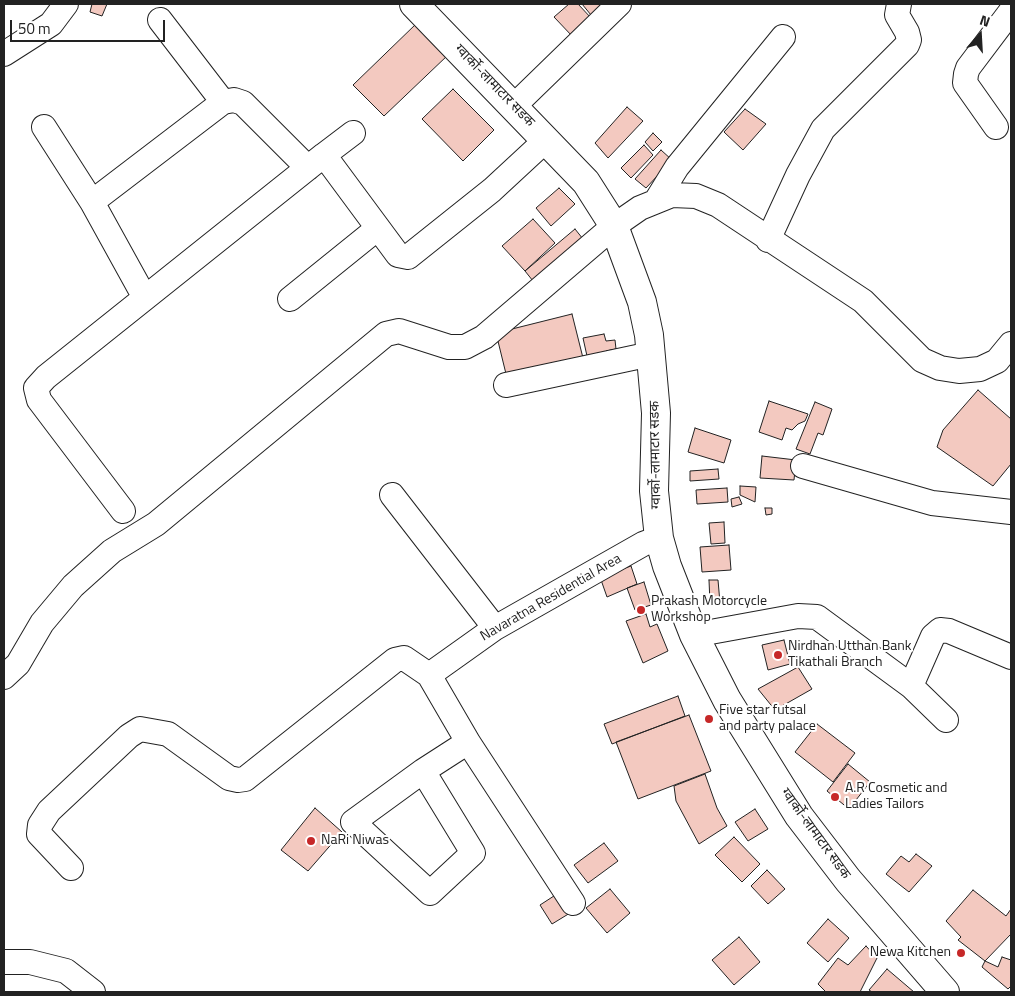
<!DOCTYPE html>
<meta charset="utf-8">
<style>
body{margin:0}
#map{position:relative;width:1015px;height:996px;overflow:hidden;background:#fff;font-family:"Titillium Web",sans-serif}
canvas{display:block}
.frame{position:absolute;inset:0;border:5px solid #222;pointer-events:none}
.north{position:absolute;left:955px;top:10px;width:50px;height:50px;-webkit-text-stroke:4px #fff;paint-order:stroke;rotate:19deg;font-size:14px;font-weight:700;line-height:20px;text-align:center;color:#222}
.north::after{content:'';display:block;margin:auto;width:18px;height:22px;background:#222;clip-path:polygon(50% 0,100% 100%,50% 72%,0 100%)}
.scale{position:absolute;left:10px;top:20px;width:155px;height:22px;box-sizing:border-box;border:2px solid #222;border-top:0;padding-left:6px;font-size:15px;line-height:18px;white-space:nowrap;color:#222;-webkit-text-stroke:4px #fff;paint-order:stroke}
</style>
<div id="map">
<canvas width="1015" height="996"></canvas>
<div class="frame"></div>
<div class="north">N</div>
<div class="scale">50 m</div>
</div>
<script>
const ctx = document.querySelector('canvas').getContext('2d');
ctx.lineJoin = 'round';
function paint(path, color) {
  ctx.fillStyle = color;
  ctx.fill(path, 'evenodd');
}
function shape(rows) {
  const path = new Path2D();
  for (const r of rows) {
    path.moveTo(r[0], r[1]);
    for (let i = 2; i < r.length; i += 2) path.lineTo(r[i], r[i + 1]);
  }
  return path;
}
function strokePath(path, color, width, dash) {
  ctx.strokeStyle = color;
  ctx.lineWidth = width;
  ctx.lineCap = dash ? 'butt' : 'round';
  ctx.setLineDash(dash || []);
  ctx.stroke(path);
}
function write(font, color, halo, rows, align = 'center') {
  ctx.font = font + ' "Titillium Web","Noto Sans Devanagari",sans-serif';
  ctx.lineWidth = 4;
  ctx.setLineDash([]);
  ctx.textBaseline = 'middle';
  ctx.strokeStyle = halo;
  ctx.fillStyle = color;
  for (const [text, x, y, turn = 0] of rows) {
    ctx.save();
    ctx.translate(x, y);
    ctx.rotate((+turn || 0) * Math.PI / 180);
    ctx.textAlign = isNaN(turn) ? turn : align;
    if (halo) ctx.strokeText(text, 0, 0);
    ctx.fillText(text, 0, 0);
    ctx.restore();
  }
}
const building = shape([
 [92,4,107,4,102,16,90,12,92,4],
 [569,4,578,4,592,19,573,37,554,17,569,4],
 [582,4,605,4,591,15,582,4],
 [417,23,448,55,384,116,353,85,417,23],
 [453,89,494,130,463,161,422,119,453,89],
 [627,107,643,121,608,158,595,143,627,107],
 [745,109,766,124,743,150,724,132,745,109],
 [653,133,662,142,653,151,645,142,653,133],
 [644,145,653,155,631,178,621,168,644,145],
 [661,150,672,160,646,188,635,179,661,150],
 [559,188,575,204,551,226,536,208,559,188],
 [533,219,555,243,525,271,502,246,533,219],
 [575,229,587,244,537,286,525,271,575,229],
 [572,314,583,358,507,378,496,333,572,314],
 [604,334,606,341,615,340,616,349,606,351,608,360,589,365,583,338,604,334],
 [978,390,1011,419,1011,464,993,486,937,447,943,430,978,390],
 [769,401,808,414,805,421,798,424,792,430,786,428,782,440,759,432,769,401],
 [815,402,832,409,823,435,818,433,810,454,796,449,815,402],
 [695,428,731,440,724,463,688,452,695,428],
 [762,456,796,460,794,480,760,478,762,456],
 [718,469,719,479,690,481,690,471,718,469],
 [740,486,756,487,755,502,740,495,740,486],
 [727,488,728,502,697,504,696,490,727,488],
 [739,497,742,504,732,507,731,499,739,497],
 [765,508,772,508,772,514,766,515,765,508],
 [724,522,725,543,711,544,709,523,724,522],
 [729,545,731,570,702,572,700,547,729,545],
 [631,566,637,584,607,597,600,577,631,566],
 [709,580,718,580,720,603,710,603,709,580],
 [644,582,651,605,635,610,627,588,644,582],
 [646,614,650,627,657,624,668,651,643,663,626,621,646,614],
 [784,640,790,664,768,670,762,645,784,640],
 [798,667,812,689,775,710,758,689,798,667],
 [678,696,685,716,612,744,604,724,678,696],
 [689,715,711,771,638,799,616,742,689,715],
 [817,724,855,753,833,782,795,752,817,724],
 [848,764,870,782,849,809,827,791,848,764],
 [705,774,717,808,727,826,699,844,676,801,674,786,705,774],
 [315,808,342,832,308,871,281,850,315,808],
 [755,809,768,829,748,841,735,822,755,809],
 [734,837,760,864,742,882,715,855,734,837],
 [604,843,618,861,588,883,574,865,604,843],
 [916,854,932,866,909,892,886,874,901,856,909,862,916,854],
 [767,870,785,889,768,904,751,886,767,870],
 [610,889,630,913,607,933,586,908,610,889],
 [973,890,1006,916,1011,909,1011,934,985,961,958,940,961,937,946,921,973,890],
 [557,894,570,913,552,924,540,905,557,894],
 [828,919,849,938,828,962,807,943,828,919],
 [739,937,760,962,734,985,712,960,739,937],
 [866,946,877,958,860,992,826,992,818,984,838,958,848,965,866,946],
 [1002,957,1011,960,1011,986,1008,989,982,967,985,961,998,967,1002,957],
 [887,969,914,992,872,992,869,990,887,969]
]);
paint(building, '#f3c9c0');
strokePath(building, '#222', 1);
const minor = shape([
 [160,20,223,102],
 [4,54,51,24,66,4],
 [514,106,619,4],
 [44,127,92,202,145,298],
 [996,127,965,83,966,74,968,68,1011,11],
 [324,155,353,133],
 [656,201,677,167,783,37],
 [92,202,223,102,234,100,243,103,308,168],
 [768,240,798,175,823,129,907,45,909,40,907,32,897,15,899,4],
 [290,299,378,228],
 [506,385,651,354],
 [803,466,932,503,1011,512],
 [392,495,495,628],
 [123,511,39,400,36,388,46,377,324,155,398,255,408,257,492,190,546,140],
 [694,635,798,616,817,617,911,686,946,720],
 [4,677,18,664,42,623,73,586,112,551,156,524,386,334,399,331,449,347,465,347,484,337,614,226,640,208,672,195,696,196,718,205,863,301,922,360,940,368,959,371,980,369,997,361,1011,344],
 [911,686,933,636,940,630,949,631,1011,657],
 [468,742,573,903],
 [423,771,473,853,430,893,353,822,423,771,468,742,429,675,495,628,643,544,659,538],
 [71,868,39,834,40,825,49,811,129,736,140,729,168,734,229,778,238,780,245,779,395,660,404,658,429,675],
 [4,962,30,962,66,971,93,992]
]);
const major = shape([
 [414,4,586,182,614,226,642,302,649,335,656,413,654,491,659,538,667,566,694,635,727,700,799,816,848,880,945,992]
]);
strokePath(minor, '#222', 26);
strokePath(major, '#222', 30);
strokePath(minor, '#fff', 24);
strokePath(major, '#fff', 28);
for (const [x, y, r, color] of [
 [641,610,5,"#c62828"],
 [778,655,5,"#c62828"],
 [709,719,5,"#c62828"],
 [835,797,5,"#c62828"],
 [311,841,5,"#c62828"],
 [961,953,5,"#c62828"]
]) {
  const dot = new Path2D();
  dot.arc(x, y, r, 0, 2 * Math.PI);
  ctx.fillStyle = color;
  ctx.fill(dot);
  strokePath(dot, '#fff', 2);
}
write('14px', '#222', '#fff', [
 ["ग्वार्को-लामाटार सडक",494,86,46],
 ["ग्वार्को-लामाटार सडक",656,455,-91],
 ["Navaratna Residential Area",551,598,-30],
 ["ग्वार्को-लामाटार सडक",815,834,54]
]);
write('14px', '#222', '#fff', [
 ["Prakash Motorcycle",651,602],
 ["Workshop",651,618],
 ["Nirdhan Utthan Bank",788,647],
 ["Tikathali Branch",788,663],
 ["Five star futsal",719,711],
 ["and party palace",719,727],
 ["A.R Cosmetic and",845,789],
 ["Ladies Tailors",845,805],
 ["NaRi Niwas",321,841],
 ["Newa Kitchen",951,953,"right"]
], 'left');
</script>
